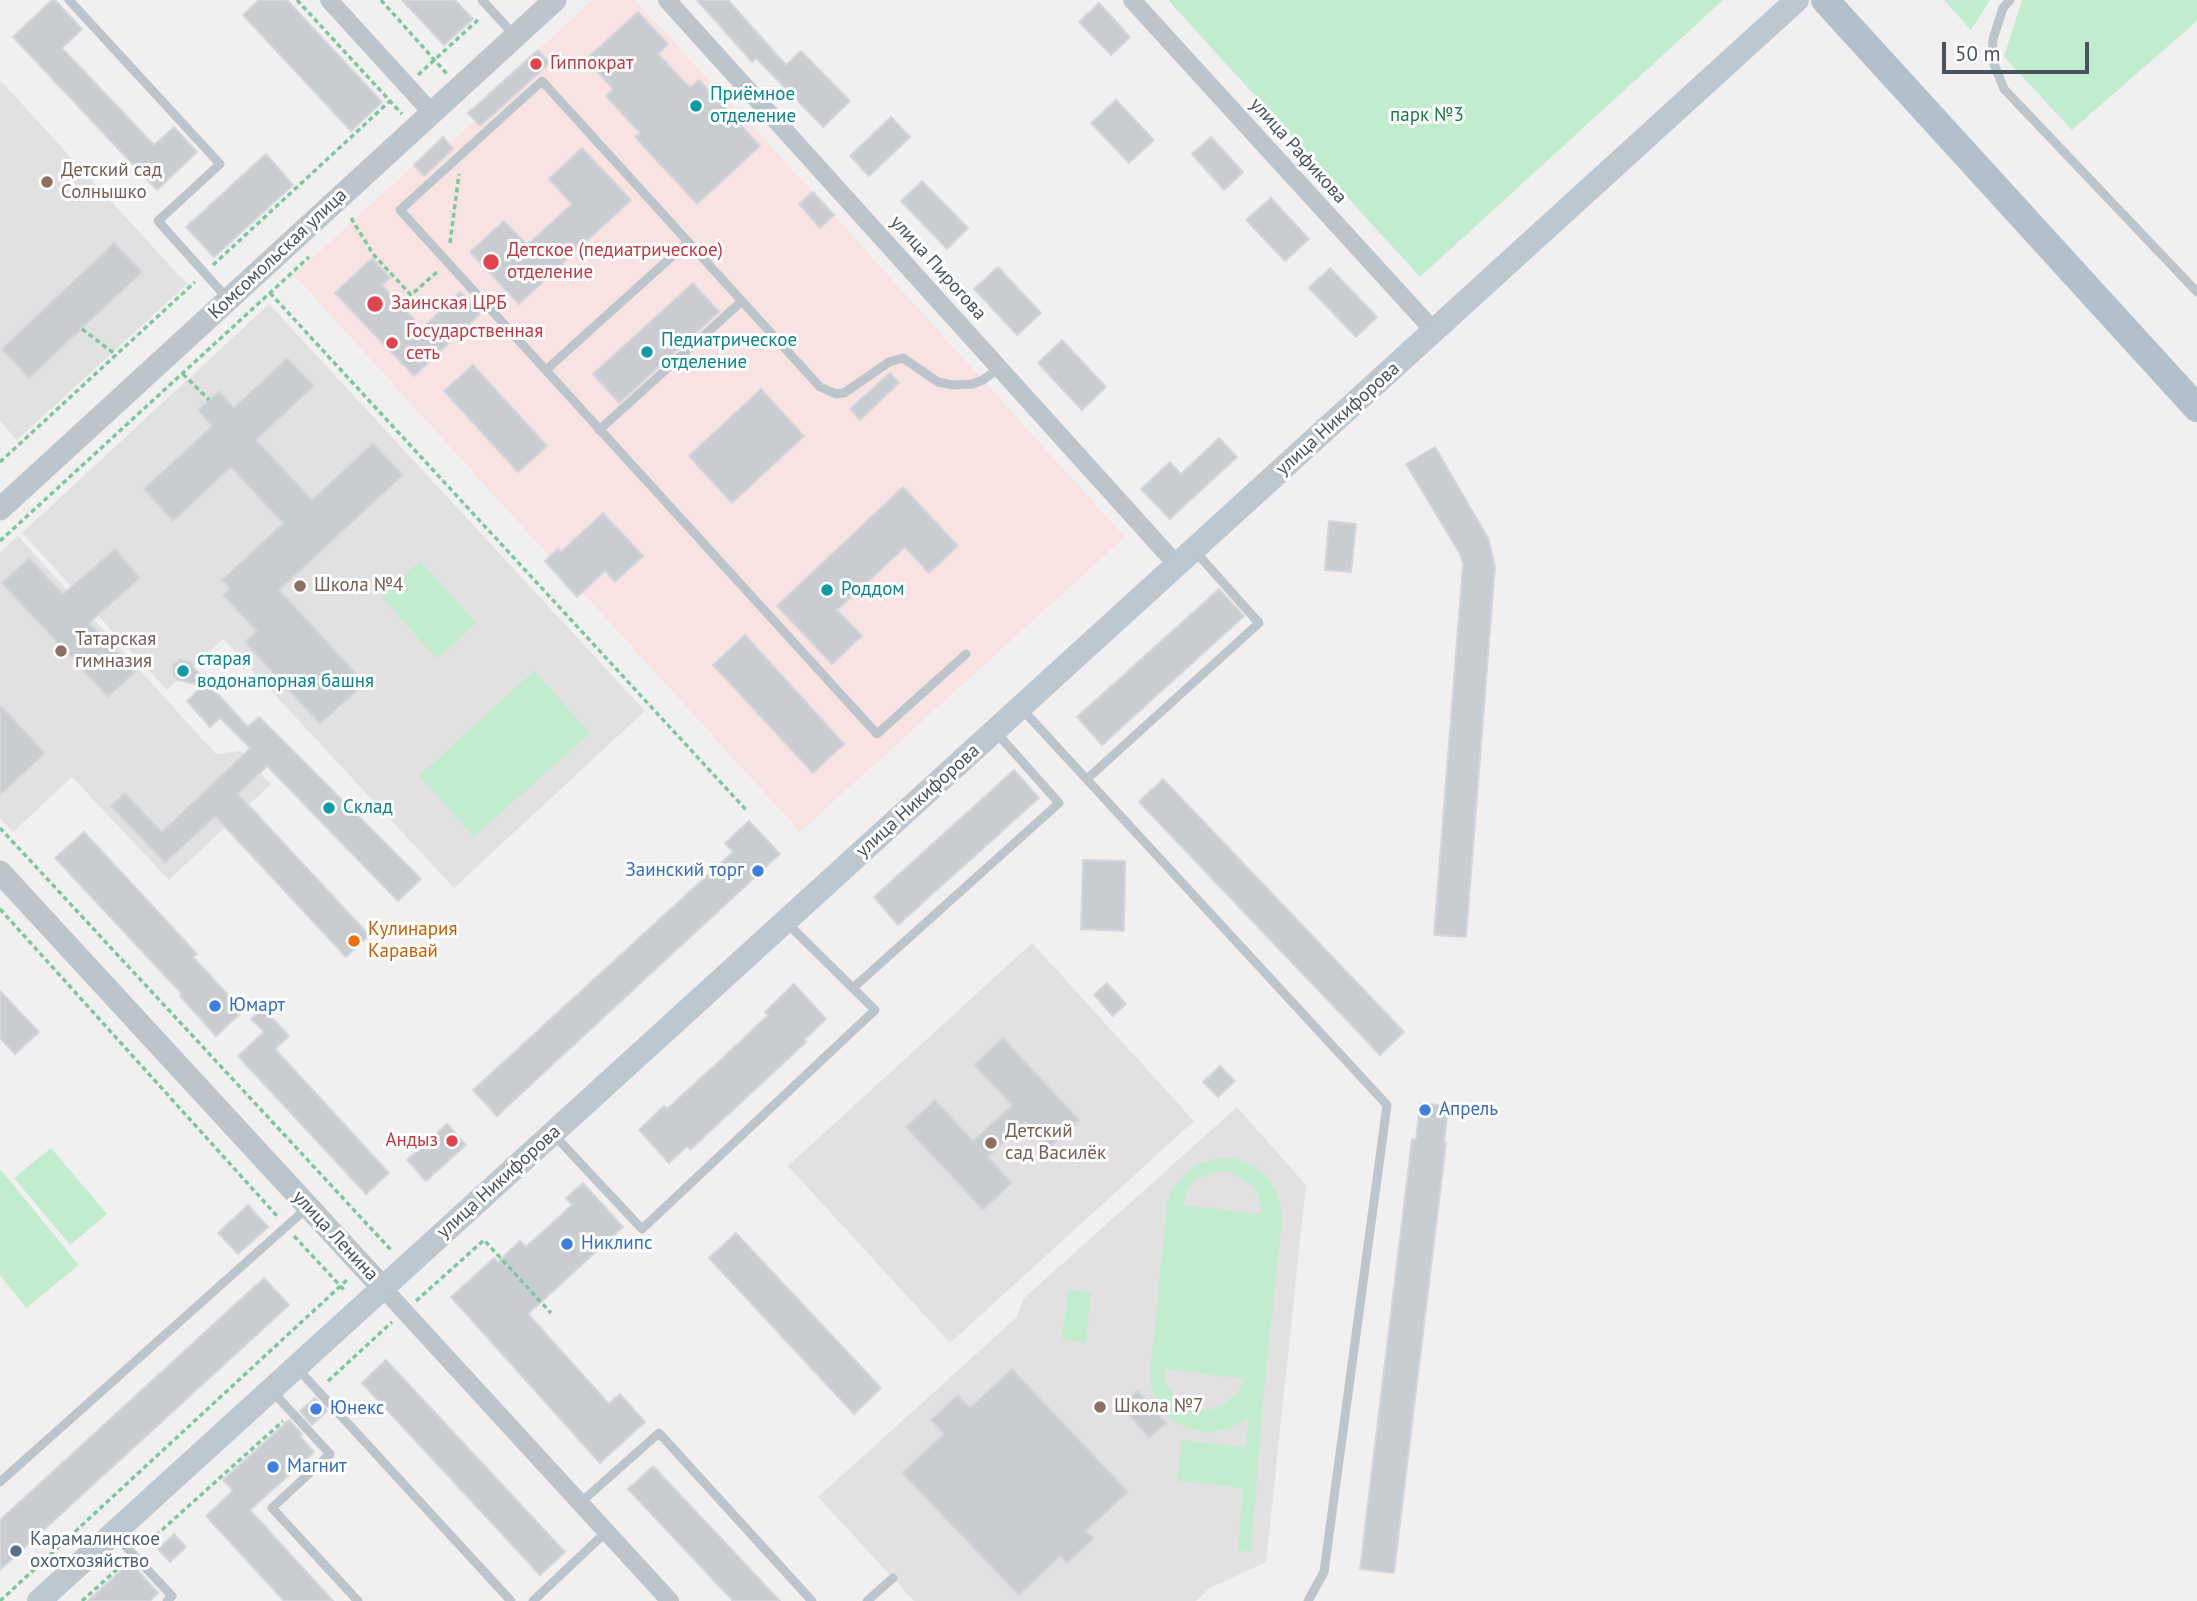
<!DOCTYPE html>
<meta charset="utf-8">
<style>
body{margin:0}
#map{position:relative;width:2197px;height:1601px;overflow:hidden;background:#f2eff0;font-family:"PT Sans",sans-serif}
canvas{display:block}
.scale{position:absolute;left:1942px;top:42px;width:147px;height:32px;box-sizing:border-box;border:4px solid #48545c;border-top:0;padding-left:9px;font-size:21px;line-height:24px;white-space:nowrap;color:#48545c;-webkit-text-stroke:5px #fff;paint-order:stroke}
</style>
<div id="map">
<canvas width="2197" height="1601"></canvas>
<div class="scale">50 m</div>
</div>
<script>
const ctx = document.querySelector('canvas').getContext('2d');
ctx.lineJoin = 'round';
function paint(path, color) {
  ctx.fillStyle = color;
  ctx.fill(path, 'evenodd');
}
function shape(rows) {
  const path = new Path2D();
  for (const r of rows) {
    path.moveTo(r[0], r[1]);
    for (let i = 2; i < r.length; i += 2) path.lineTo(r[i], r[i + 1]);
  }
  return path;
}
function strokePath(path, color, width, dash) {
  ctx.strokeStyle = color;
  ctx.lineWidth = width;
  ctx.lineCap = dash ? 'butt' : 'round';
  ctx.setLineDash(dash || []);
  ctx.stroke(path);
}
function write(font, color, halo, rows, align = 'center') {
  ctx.font = font + ' "PT Sans",sans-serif';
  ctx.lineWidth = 6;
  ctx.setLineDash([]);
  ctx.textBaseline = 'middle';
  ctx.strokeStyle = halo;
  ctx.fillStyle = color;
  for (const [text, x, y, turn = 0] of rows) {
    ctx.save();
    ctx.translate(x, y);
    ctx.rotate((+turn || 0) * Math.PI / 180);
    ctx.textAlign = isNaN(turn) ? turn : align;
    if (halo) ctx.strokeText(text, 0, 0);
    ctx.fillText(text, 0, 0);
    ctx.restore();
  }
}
paint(shape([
 [0,80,187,284,17,440,0,421],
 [269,304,645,711,454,888,223,639,167,690,22,533],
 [18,536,216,754,240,751,271,784,169,880,72,777,13,832,0,818,0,552],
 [1032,943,1194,1121,950,1343,788,1166],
 [1237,1107,1306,1185,1266,1562,1210,1588,1196,1601,914,1601,818,1497,1017,1317,1023,1299]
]), '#e3e0e1');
paint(shape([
 [593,0,635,0,813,192,1125,537,800,832,582,592,577,597,545,561,549,556,294,275,414,165,424,175,453,149,449,144,475,120,480,125,549,62,538,50]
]), '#f9e2e2');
paint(shape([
 [1168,0,1723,0,1420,277],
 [1944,0,1990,0,1971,30],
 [2022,0,2197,0,2197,21,2072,130,2004,57],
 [420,561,476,623,437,659,381,596],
 [534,671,590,733,474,837,419,776],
 [51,1148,107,1214,70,1245,14,1178],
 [1223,1158,1237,1159,1254,1166,1265,1175,1274,1188,1280,1201,1282,1220,1264,1391,1251,1552,1238,1550,1243,1488,1177,1481,1181,1440,1246,1447,1249,1418,1228,1429,1206,1433,1186,1428,1170,1419,1158,1404,1153,1392,1150,1376,1167,1203,1171,1191,1183,1175,1197,1164],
 [1218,1171,1230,1172,1253,1187,1259,1198,1261,1214,1184,1205,1187,1190,1196,1179],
 [1165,1369,1243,1379,1243,1383,1238,1392,1224,1404,1207,1411,1188,1407,1175,1396,1165,1383],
 [0,1169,79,1265,26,1308,0,1275],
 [1068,1290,1091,1292,1086,1343,1062,1340]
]), '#c1ecce');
const building = shape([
 [52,0,55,0,82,29,62,48,154,145,174,127,197,152,157,190,13,37,52,0],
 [259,0,287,0,382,102,351,131,243,15,259,0],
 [402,0,455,0,473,19,444,45,402,0],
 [697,0,728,0,786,65,801,51,850,101,823,127,756,58,752,62,697,0],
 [1099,3,1130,37,1111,55,1079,22,1099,3],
 [638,12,668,44,658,54,690,88,699,80,760,146,697,204,635,137,640,133,606,96,613,89,586,59,638,12],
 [538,50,550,63,480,126,468,113,538,50],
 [1116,100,1154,140,1129,163,1091,123,1116,100],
 [891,117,910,137,869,176,850,156,891,117],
 [443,137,453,149,424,176,414,165,443,137],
 [1211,137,1243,172,1224,190,1192,154,1211,137],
 [582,148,631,200,519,304,470,252,504,221,527,245,572,204,549,179,582,148],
 [266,154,293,185,214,257,186,227,266,154],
 [922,181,968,228,947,249,901,201,922,181],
 [813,192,834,215,820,228,799,204,813,192],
 [1271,198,1309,239,1285,261,1246,220,1271,198],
 [114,243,142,272,29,378,2,349,114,243],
 [372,258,390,278,382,285,422,328,460,292,480,314,414,376,335,293,372,258],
 [998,267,1041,313,1017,335,974,289,998,267],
 [1330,268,1377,317,1356,337,1309,288,1330,268],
 [693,283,719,312,619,403,593,374,693,283],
 [1062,340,1106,387,1082,410,1038,363,1062,340],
 [287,358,314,386,256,440,312,500,373,443,403,475,279,590,365,683,320,724,245,642,257,631,223,595,230,589,222,580,283,523,231,467,173,521,144,489,212,426,198,410,219,391,234,408,287,358],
 [473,365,547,446,518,472,444,391,473,365],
 [890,373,899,383,860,420,850,409,890,373],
 [761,389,804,436,732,503,689,456,761,389],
 [1219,438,1237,457,1170,519,1141,489,1170,462,1181,474,1219,438],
 [1435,447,1488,538,1495,566,1466,937,1434,935,1463,564,1460,554,1406,464,1435,447],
 [903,487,958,546,929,573,905,547,837,610,862,636,832,664,777,606,903,487],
 [603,513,643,556,615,582,605,571,577,597,545,561,558,549,561,552,603,513],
 [1329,521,1356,524,1351,572,1325,570,1329,521],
 [115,549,140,578,89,623,135,672,108,697,2,583,29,558,63,594,115,549],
 [1219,589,1244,616,1102,745,1077,717,1219,589],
 [745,635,844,744,813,773,713,665,745,635],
 [181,659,192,663,194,668,248,727,259,717,421,879,398,901,267,766,238,794,369,935,346,957,215,816,165,863,111,806,125,793,162,832,250,748,220,718,210,727,187,701,202,686,178,680,173,675,173,665,181,659],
 [0,705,45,753,0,795,0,705],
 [1014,770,1039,798,898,925,874,897,1014,770],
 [1163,779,1404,1032,1380,1055,1139,802,1163,779],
 [749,821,780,854,497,1116,473,1090,733,852,725,843,749,821],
 [84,832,197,954,193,957,243,1011,216,1036,180,996,182,994,55,858,84,832],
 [1083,860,1125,861,1124,931,1081,929,1083,860],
 [1107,983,1126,1004,1113,1016,1094,995,1107,983],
 [794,984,826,1019,804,1040,806,1042,690,1150,687,1146,669,1163,639,1130,664,1106,667,1109,725,1056,768,1015,765,1012,794,984],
 [0,991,39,1032,15,1054,0,1038,0,991],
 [263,1008,289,1036,275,1049,389,1173,366,1194,238,1056,264,1032,251,1019,263,1008],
 [1003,1038,1079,1120,1050,1147,1026,1122,988,1157,1012,1183,983,1210,906,1127,935,1100,973,1141,1012,1105,974,1065,1003,1038],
 [1220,1066,1235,1081,1218,1097,1203,1082,1220,1066],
 [1420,1103,1448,1106,1444,1143,1446,1143,1394,1573,1360,1569,1412,1139,1416,1140,1420,1103],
 [447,1124,466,1145,426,1181,407,1160,447,1124],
 [583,1183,623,1227,528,1314,609,1404,620,1394,645,1422,600,1463,451,1297,494,1258,498,1262,520,1241,526,1247,572,1205,566,1198,583,1183],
 [248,1205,268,1227,238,1254,218,1233,248,1205],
 [736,1233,881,1388,854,1414,709,1258,736,1233],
 [264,1278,289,1305,0,1570,0,1520,264,1278],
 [386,1360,565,1552,540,1575,362,1383,386,1360],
 [1012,1369,1128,1492,1086,1531,1094,1538,1067,1563,1060,1556,1019,1595,902,1473,944,1434,931,1420,958,1395,970,1408,1012,1369],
 [1138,1391,1166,1423,1149,1438,1121,1405,1138,1391],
 [315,1398,327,1411,312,1425,300,1411,315,1398],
 [289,1420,302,1434,300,1436,314,1452,250,1510,333,1601,284,1601,206,1516,233,1491,223,1480,289,1420],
 [653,1466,780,1601,733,1601,628,1489,653,1466],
 [174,1534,186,1547,170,1562,158,1549,174,1534],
 [130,1562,158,1593,150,1601,88,1601,130,1562]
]);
paint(building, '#c9cdd2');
strokePath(building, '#d4d6da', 2);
strokePath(shape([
 [297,0,402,114],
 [381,0,447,74],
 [418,75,480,18],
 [351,218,373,254,411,295,438,271],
 [450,243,459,174],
 [213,265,390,101],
 [270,293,748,812],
 [82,329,116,355],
 [183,374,209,400],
 [0,462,195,282],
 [0,541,309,257],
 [0,828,391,1250],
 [0,909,278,1217],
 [294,1236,346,1292],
 [416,1301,484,1240,551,1313],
 [328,1381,392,1322],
 [143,1547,283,1421],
 [0,1601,348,1279],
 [82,1601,124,1563]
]), '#7bc89b', 3.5, [5, 3.5]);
strokePath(shape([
 [69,0,220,164,158,221,227,298],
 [482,0,514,35],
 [2010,0,2003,8,1993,39,1992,59,2004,89,2197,292],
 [546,370,688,242],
 [599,430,742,301],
 [966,654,877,734,400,210,542,81,820,387,836,394,844,393,889,362,903,358,938,382,953,385,972,384,983,380,999,368],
 [1021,708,1387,1105,1324,1572,1308,1601],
 [1087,779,1259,623,1194,550],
 [853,988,1059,803,995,731],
 [554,1135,642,1229,875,1010,786,922],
 [297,1368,511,1601],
 [272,1391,330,1454,272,1508,358,1601],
 [0,1482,307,1208],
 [580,1503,659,1433,812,1601],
 [115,1535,172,1596,167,1601],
 [533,1601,606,1532],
 [867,1601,893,1578]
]), '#bcc5cb', 9);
strokePath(shape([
 [329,0,432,113],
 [667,0,1177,565],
 [1132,0,1434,331],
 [383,1288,670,1601]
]), '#bcc5cb', 18);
strokePath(shape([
 [0,509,555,0],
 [0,872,383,1288]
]), '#bcc5cb', 23);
strokePath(shape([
 [39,1601,1797,0]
]), '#bcc7d0', 24);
strokePath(shape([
 [1825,0,2197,408]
]), '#b1c1cc', 28);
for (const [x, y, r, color] of [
 [536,64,7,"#e0444e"],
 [696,106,7,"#0f9aa8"],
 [47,182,7,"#8d6e63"],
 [491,262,9,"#e0444e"],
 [375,304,9,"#e0444e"],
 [392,343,7,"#e0444e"],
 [647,352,7,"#0f9aa8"],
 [300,586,7,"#8d6e63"],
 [827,590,7,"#0f9aa8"],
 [61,651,7,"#8d6e63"],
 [183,671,7,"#0f9aa8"],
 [329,808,7,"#0f9aa8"],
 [758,871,7,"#3f7fe0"],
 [354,941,7,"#e8710a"],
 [215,1006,7,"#3f7fe0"],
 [1425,1110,7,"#3f7fe0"],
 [452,1141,7,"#e0444e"],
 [991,1143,7,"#8d6e63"],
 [567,1244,7,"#3f7fe0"],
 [1100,1407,7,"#8d6e63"],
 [316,1409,7,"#3f7fe0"],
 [273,1467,7,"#3f7fe0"],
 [16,1551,7,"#5c6f8a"]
]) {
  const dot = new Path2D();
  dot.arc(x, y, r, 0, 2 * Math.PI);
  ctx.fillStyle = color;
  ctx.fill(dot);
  strokePath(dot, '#fff', 2.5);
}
write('19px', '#be3a42', '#fff', [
 ["Гиппократ",550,64],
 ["Детское (педиатрическое)",507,251],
 ["отделение",507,273],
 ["Заинская ЦРБ",391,304],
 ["Государственная",406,332],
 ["сеть",406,354],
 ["Андыз",438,1141,"right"]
], 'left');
write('19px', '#0d838f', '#fff', [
 ["Приёмное",710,95],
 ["отделение",710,117],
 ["Педиатрическое",661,341],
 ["отделение",661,363],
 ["Роддом",841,590],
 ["старая",197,660],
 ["водонапорная башня",197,682],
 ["Склад",343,808]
], 'left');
write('19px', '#1d7943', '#fff', [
 ["парк №3",1427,116]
]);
write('19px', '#48545c', '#fff', [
 ["улица Рафикова",1298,151,48],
 ["Комсомольская улица",278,254,-43],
 ["улица Пирогова",938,268,48],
 ["улица Никифорова",1338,419,-42],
 ["улица Никифорова",918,801,-42],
 ["улица Никифорова",499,1182,-42],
 ["улица Ленина",335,1236,47]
]);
write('19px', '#785e54', '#fff', [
 ["Детский сад",61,171],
 ["Солнышко",61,193],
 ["Школа №4",314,586],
 ["Татарская",75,640],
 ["гимназия",75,662],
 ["Детский",1005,1132],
 ["сад Василёк",1005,1154],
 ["Школа №7",1114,1407]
], 'left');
write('19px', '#366cbe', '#fff', [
 ["Заинский торг",744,871,"right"],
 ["Юмарт",229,1006],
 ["Апрель",1439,1110],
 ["Никлипс",581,1244],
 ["Юнекс",330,1409],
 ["Магнит",287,1467]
], 'left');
write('19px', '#c56008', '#fff', [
 ["Кулинария",368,930],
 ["Каравай",368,952]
], 'left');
write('19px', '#4e5e75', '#fff', [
 ["Карамалинское",30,1540],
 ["охотхозяйство",30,1562]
], 'left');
</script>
